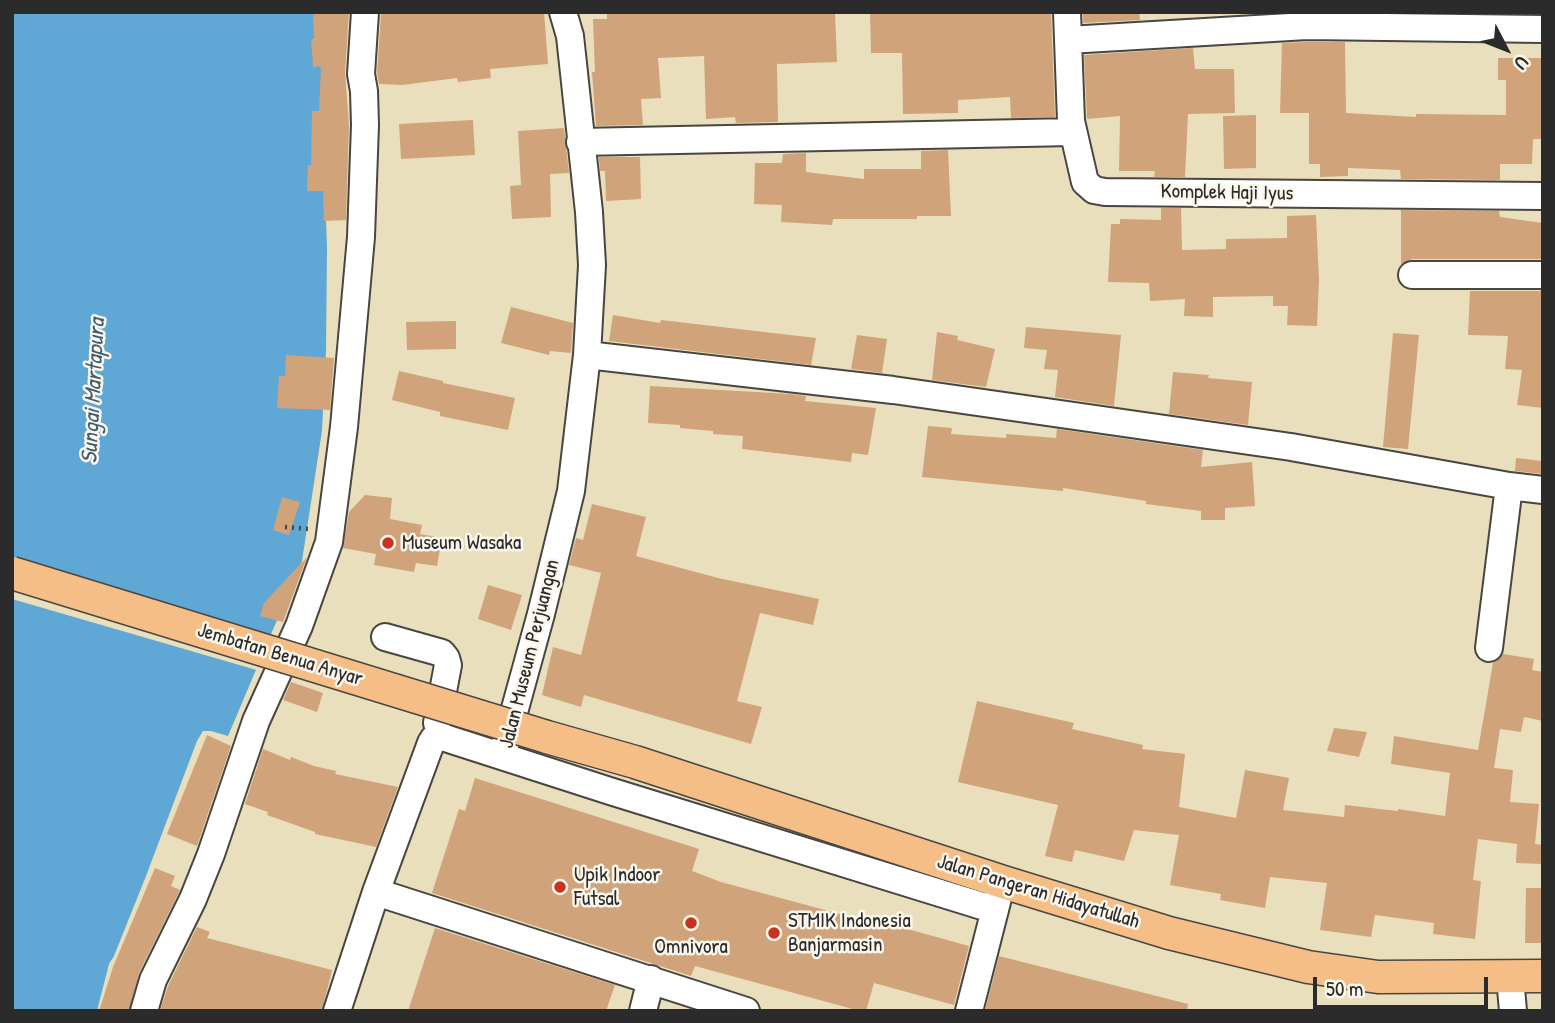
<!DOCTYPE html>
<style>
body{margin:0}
#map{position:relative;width:1555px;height:1023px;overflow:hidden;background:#e9dfbc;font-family:"Patrick Hand",sans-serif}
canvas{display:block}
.frame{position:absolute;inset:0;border:14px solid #2b2b2b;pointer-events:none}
.north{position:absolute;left:1471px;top:14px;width:70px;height:70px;-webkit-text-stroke:5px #fbf7ec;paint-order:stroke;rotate:132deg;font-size:19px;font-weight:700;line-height:28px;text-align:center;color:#2b2b2b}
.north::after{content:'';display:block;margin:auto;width:24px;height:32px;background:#2b2b2b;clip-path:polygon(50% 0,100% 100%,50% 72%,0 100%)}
.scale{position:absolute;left:1313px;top:977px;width:175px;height:32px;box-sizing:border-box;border:4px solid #2b2b2b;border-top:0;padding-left:9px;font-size:21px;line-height:24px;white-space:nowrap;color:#2b2b2b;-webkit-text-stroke:5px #fbf7ec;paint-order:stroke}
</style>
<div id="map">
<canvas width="1555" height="1023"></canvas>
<div class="frame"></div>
<div class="north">U</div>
<div class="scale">50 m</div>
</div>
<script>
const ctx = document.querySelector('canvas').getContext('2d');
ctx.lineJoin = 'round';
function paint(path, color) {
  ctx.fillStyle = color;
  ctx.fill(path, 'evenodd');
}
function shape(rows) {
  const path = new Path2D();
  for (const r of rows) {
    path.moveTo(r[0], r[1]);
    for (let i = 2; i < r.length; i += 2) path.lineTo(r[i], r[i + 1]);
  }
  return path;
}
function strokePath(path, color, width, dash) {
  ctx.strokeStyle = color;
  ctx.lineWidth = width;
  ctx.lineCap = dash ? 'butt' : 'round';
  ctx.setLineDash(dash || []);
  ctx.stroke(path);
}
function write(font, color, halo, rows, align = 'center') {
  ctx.font = font + ' "Patrick Hand",sans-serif';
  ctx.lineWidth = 5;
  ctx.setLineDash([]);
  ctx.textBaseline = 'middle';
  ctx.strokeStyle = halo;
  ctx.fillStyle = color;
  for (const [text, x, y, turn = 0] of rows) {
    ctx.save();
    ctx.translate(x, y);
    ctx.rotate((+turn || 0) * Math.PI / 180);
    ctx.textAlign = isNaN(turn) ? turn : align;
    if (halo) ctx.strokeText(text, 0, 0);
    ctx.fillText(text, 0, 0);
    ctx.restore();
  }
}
paint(shape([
 [12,12,319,12,327,248,326,351,322,431,302,561,228,736,211,731,203,731,197,741,146,876,114,956,109,964,97,1011,12,1011]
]), '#5fa8d6');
paint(shape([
 [12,560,274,636,260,671,12,599]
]), '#e9dfbc');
paint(shape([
 [313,12,349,12,345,73,349,125,346,220,324,221,323,191,307,191,308,165,311,165,312,111,319,111,321,66,313,67,311,39,314,39],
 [544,12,548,64,490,69,491,78,458,82,457,78,402,85,379,84,377,73,381,14],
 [607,12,835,12,837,62,777,64,778,122,736,123,735,117,706,119,704,56,658,58,661,98,641,99,643,125,596,126,592,72,595,72,593,19,607,19],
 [870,12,1051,12,1055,117,1011,118,1010,97,958,100,958,113,903,114,902,53,871,53],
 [1083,12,1139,12,1140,20,1083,23],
 [1307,42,1345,42,1346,113,1416,117,1416,114,1506,115,1506,80,1498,80,1498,58,1543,58,1543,139,1533,139,1532,164,1500,164,1500,180,1401,179,1400,170,1348,168,1348,176,1320,177,1320,164,1309,164,1309,113,1280,113,1282,43],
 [1193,48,1195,69,1234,69,1235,113,1188,114,1185,177,1154,177,1155,171,1119,171,1120,116,1087,119,1084,55],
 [1256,115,1256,168,1224,169,1223,116],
 [473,120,475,155,401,159,399,124],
 [564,128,569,173,550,174,551,217,512,219,510,186,521,185,518,131],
 [948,150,951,216,917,216,917,219,833,219,832,225,781,222,782,205,754,204,755,163,782,163,783,154,806,153,806,172,864,179,864,169,921,169,921,151],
 [599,157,640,157,641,199,606,201,605,171,600,171],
 [1161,208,1181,208,1182,250,1226,249,1226,239,1287,238,1287,216,1316,215,1319,280,1317,326,1287,325,1288,306,1273,306,1273,296,1213,297,1213,317,1184,316,1185,299,1150,301,1149,283,1108,282,1111,224,1120,224,1120,219,1161,220],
 [1401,210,1499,211,1500,217,1543,223,1543,259,1412,259,1401,264],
 [1470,291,1543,291,1543,408,1517,405,1522,370,1505,369,1508,336,1468,335],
 [511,307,573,323,571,353,550,351,549,355,501,343],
 [613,315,660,323,661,320,816,338,811,365,609,341],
 [456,321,456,349,407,350,406,322],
 [1026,327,1121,335,1114,406,1055,397,1058,370,1044,369,1047,350,1024,348],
 [937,332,958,336,957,340,995,349,986,387,932,380],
 [1393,333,1419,335,1408,449,1383,447],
 [857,335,887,339,882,373,851,369],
 [286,355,334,358,330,410,277,408,279,376,285,376],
 [399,371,443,381,443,383,515,398,508,430,440,416,440,412,392,400],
 [1173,372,1209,375,1208,378,1252,382,1248,425,1169,414],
 [650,386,791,394,806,396,805,401,876,408,868,455,852,453,851,462,742,449,743,436,713,434,713,431,680,428,680,425,648,423],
 [928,426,952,428,951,434,1006,438,1006,434,1056,438,1057,429,1203,450,1201,467,1252,462,1255,506,1225,508,1225,520,1201,520,1201,511,1146,504,1146,501,1063,488,1063,491,922,477],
 [1516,458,1543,461,1543,474,1515,471],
 [365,495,392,498,390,519,422,525,420,534,442,538,437,566,416,563,414,572,374,565,376,554,343,548,349,512],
 [282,497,300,502,289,535,273,530],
 [592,504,646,517,636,556,718,578,819,599,813,625,760,613,737,701,762,707,751,744,584,695,581,707,542,695,553,647,581,655,601,573,569,565,576,538,583,540],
 [307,557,283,622,260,616,264,603],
 [488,585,522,595,511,630,478,619],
 [1503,654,1534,659,1532,670,1543,672,1543,721,1524,717,1521,732,1500,729,1494,768,1513,770,1510,802,1539,804,1535,844,1543,845,1543,864,1516,863,1517,844,1478,839,1473,880,1481,881,1475,939,1433,934,1434,923,1375,915,1371,937,1320,930,1327,883,1270,877,1265,908,1220,900,1221,894,1170,885,1179,835,1134,830,1124,861,1075,850,1072,862,1045,856,1058,805,958,782,977,701,1074,723,1072,729,1143,745,1142,749,1185,754,1179,807,1236,818,1245,770,1289,778,1283,810,1344,817,1345,805,1398,811,1398,809,1445,816,1450,773,1391,764,1394,736,1478,750,1493,663],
 [291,682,323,693,317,712,283,700],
 [1334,728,1367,732,1359,757,1327,751],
 [207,735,231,746,197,846,167,834],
 [263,749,290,760,291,757,314,766,336,771,335,774,398,787,376,847,315,834,315,832,267,815,268,812,245,804],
 [475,778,699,849,692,871,721,882,892,928,893,925,969,946,954,1005,874,983,866,1011,860,1011,695,966,691,976,432,893,459,809,465,811],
 [155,868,175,876,171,886,180,890,139,973,129,1011,99,1011,113,967],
 [1526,888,1543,888,1543,943,1525,943],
 [197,927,210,932,207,938,332,970,322,1011,160,1011,168,986],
 [435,928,615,985,606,1011,408,1011],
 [999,956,1188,1004,1187,1011,985,1011]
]), '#d0a37b');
const minor = shape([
 [1067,12,1071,121,1085,182,1094,190,1105,192,1543,196],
 [1068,40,1307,26,1543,29],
 [580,142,1073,132],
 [1412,275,1543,275],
 [587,355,893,390,1291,447,1509,486,1543,490],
 [385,637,442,653,446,658,448,665,437,723],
 [1489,648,1509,486],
 [505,745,541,614,571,491,587,355,592,265,589,212,570,36,563,12],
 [376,892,746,1011],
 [1510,977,1513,1011],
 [144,1011,153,980,193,899,211,854,256,721,299,626,329,542,344,427,361,237,365,125,364,91,361,74,365,12],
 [337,1011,376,892,431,743,434,738,439,736,613,792,995,910],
 [643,1011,651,979],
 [969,1011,999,894]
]);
const major = shape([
 [547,737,635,762,1003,882,1169,933,1308,967,1378,977,1543,976]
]);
strokePath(minor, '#484641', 30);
strokePath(major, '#484641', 35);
strokePath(shape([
 [285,527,309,529]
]), '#484641', 4.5, [2, 5]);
strokePath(minor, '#fff', 26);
strokePath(major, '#f6be87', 32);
const majorBridge = shape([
 [12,573,547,737]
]);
strokePath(majorBridge, '#484641', 35, []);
strokePath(majorBridge, '#f6be87', 32);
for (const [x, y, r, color] of [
 [388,543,7,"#c8321e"],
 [560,887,7,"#c8321e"],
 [691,923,7,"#c8321e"],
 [774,933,7,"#c8321e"]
]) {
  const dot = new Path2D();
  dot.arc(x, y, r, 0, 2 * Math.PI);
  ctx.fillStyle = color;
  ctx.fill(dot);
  strokePath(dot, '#fbf7ec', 2.5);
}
write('21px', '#2b2b2b', '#fbf7ec', [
 ["Komplek Haji Iyus",1227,193,1],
 ["Jalan Museum Perjuangan",530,654,-76],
 ["Jembatan Benua Anyar",280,655,17],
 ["Jalan Pangeran Hidayatullah",1038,892,17]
]);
write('21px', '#2b2b2b', '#fbf7ec', [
 ["Museum Wasaka",402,543],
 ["Upik Indoor",574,875],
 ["Futsal",574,899],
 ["STMIK Indonesia",788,921],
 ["Banjarmasin",788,945],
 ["Omnivora",691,947,"center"]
], 'left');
write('italic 23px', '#405d6f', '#fbf7ec', [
 ["Sungai Martapura",94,391,-87]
]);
</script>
